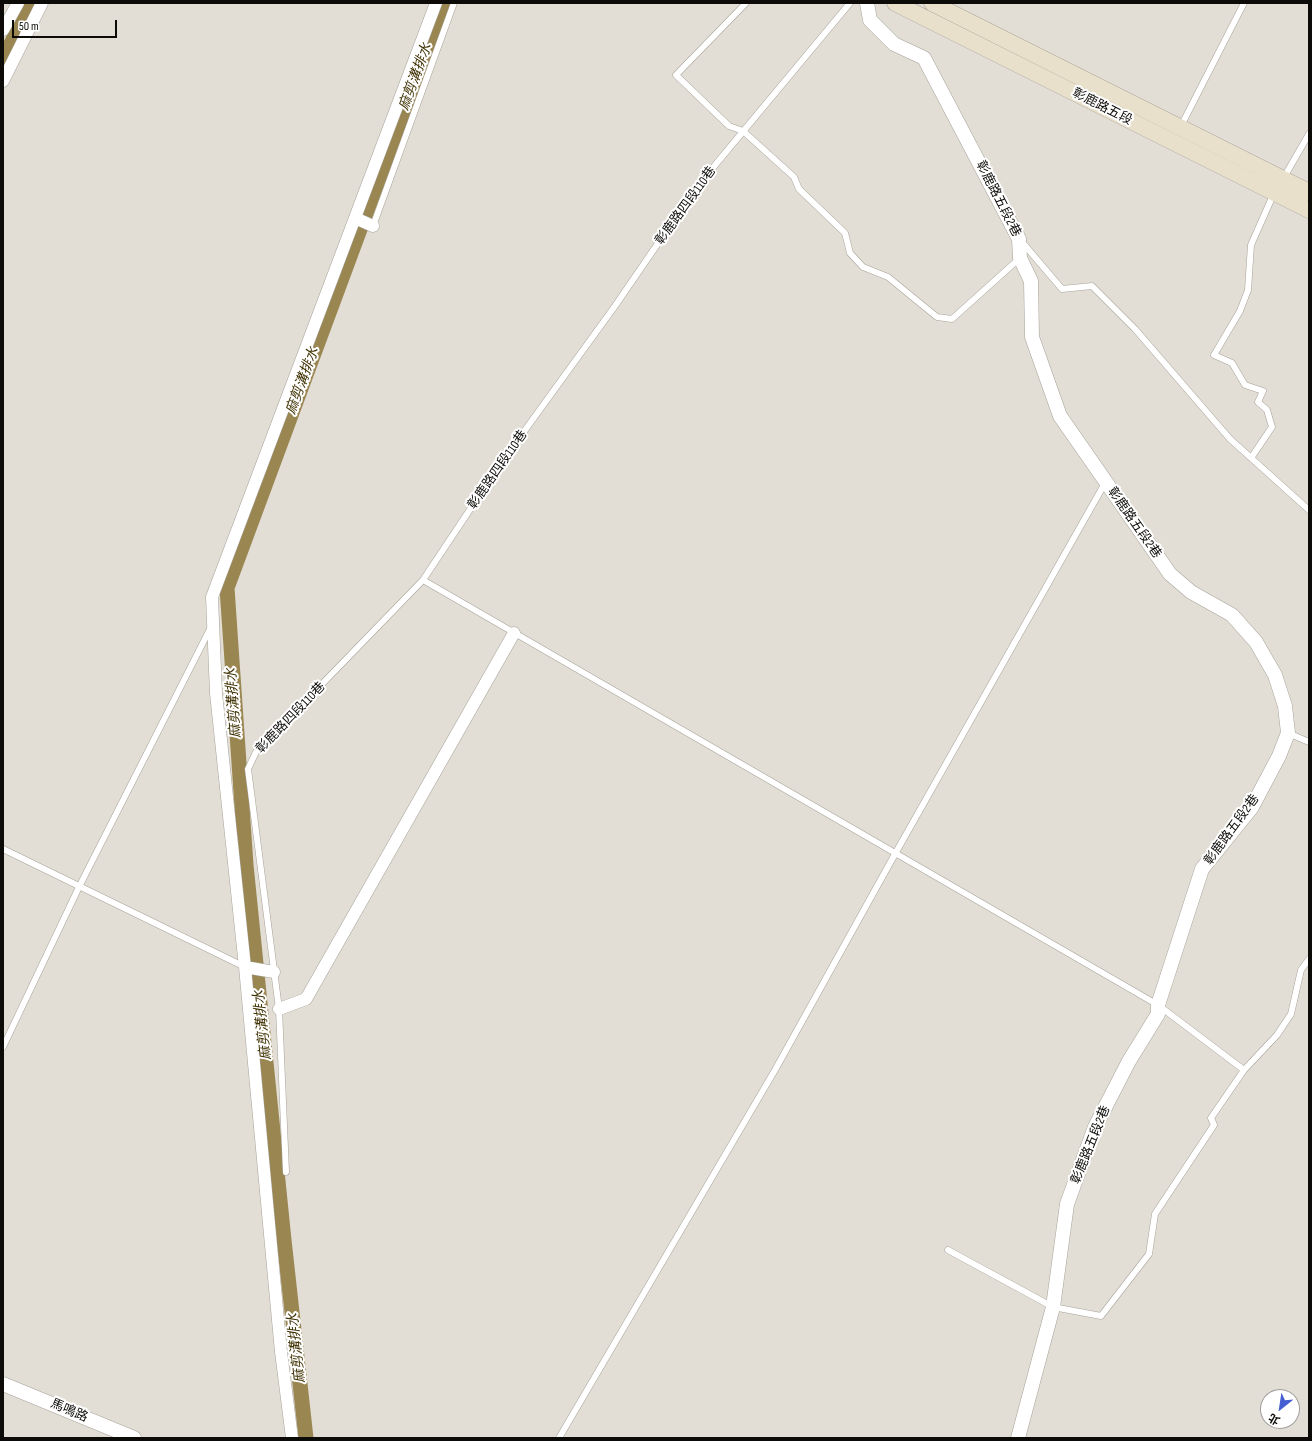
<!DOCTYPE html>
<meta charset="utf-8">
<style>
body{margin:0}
#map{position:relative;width:1312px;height:1441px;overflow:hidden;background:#e2ded5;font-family:"Sofia Sans Condensed","Noto Sans TC",sans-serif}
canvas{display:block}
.frame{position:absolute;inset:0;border:4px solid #0c0b08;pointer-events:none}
.north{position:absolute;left:1260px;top:1389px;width:40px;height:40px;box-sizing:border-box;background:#fff;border:1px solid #9e9d9c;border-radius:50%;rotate:210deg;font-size:11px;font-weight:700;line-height:16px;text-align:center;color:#0c0b08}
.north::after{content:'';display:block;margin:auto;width:14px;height:18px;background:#455ed1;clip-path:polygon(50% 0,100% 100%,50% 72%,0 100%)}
.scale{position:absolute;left:12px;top:20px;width:105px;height:18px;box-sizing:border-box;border:2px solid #0c0b08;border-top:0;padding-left:5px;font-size:12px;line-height:14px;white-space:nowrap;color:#0c0b08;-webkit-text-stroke:3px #fff;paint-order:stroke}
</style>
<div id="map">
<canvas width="1312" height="1441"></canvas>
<div class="frame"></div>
<div class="north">北</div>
<div class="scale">50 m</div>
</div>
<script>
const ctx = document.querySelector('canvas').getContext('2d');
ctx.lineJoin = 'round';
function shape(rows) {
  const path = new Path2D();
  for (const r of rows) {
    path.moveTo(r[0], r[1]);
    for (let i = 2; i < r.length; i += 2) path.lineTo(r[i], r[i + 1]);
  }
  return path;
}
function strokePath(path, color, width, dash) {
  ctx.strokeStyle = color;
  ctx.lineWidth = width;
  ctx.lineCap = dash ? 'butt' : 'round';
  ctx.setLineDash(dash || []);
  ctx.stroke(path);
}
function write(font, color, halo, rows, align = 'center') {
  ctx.font = font + ' "Sofia Sans Condensed","Noto Sans TC",sans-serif';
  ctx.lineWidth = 4;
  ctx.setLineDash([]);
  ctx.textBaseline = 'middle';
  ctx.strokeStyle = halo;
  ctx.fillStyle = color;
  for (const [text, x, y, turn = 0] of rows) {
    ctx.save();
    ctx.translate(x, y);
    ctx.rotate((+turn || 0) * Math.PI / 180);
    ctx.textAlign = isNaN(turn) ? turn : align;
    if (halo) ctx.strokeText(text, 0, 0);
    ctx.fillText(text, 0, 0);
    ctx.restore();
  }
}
strokePath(shape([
 [3,60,31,3],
 [306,1438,284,1240,246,865,227,588,444,3]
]), '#9a8651', 15);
const service = shape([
 [746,3,676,75,729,126,743,131,794,177,799,189,845,233,850,253,863,267,888,277,937,317,952,319,1020,258],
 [1181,126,1244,3],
 [1283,179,1309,134],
 [373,226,454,3],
 [1022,242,1062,289,1092,286,1135,329,1230,439,1309,510],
 [1251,458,1272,427,1267,410,1258,402,1263,391,1245,385,1232,363,1214,355,1240,311,1248,290,1251,245,1274,193],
 [423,580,1158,1005,1244,1070],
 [1288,733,1309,742],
 [3,849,245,967],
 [3,1047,79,887,211,627],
 [286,1172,279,1009,248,769,256,752,423,580,499,466,615,306,696,188,850,3],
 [948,1250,1053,1307,1101,1316,1149,1254,1155,1214,1214,1125,1211,1118,1244,1070,1277,1035,1291,1014,1301,970,1309,959],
 [559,1438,775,1070,895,854,1105,483]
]);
const minor = shape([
 [3,30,18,3],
 [3,81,42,3],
 [355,218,373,226],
 [245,967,274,972],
 [279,1009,306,999,514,633],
 [292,1438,281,1352,245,967,216,693,212,597,436,3]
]);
const tertiary = shape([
 [867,3,870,20,894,44,924,58,1019,239,1020,258,1031,281,1032,337,1060,416,1170,574,1191,592,1232,615,1256,642,1275,675,1285,706,1288,733,1279,756,1252,807,1202,869,1158,1005,1158,1014,1129,1061,1095,1127,1067,1204,1053,1307,1018,1438],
 [3,1384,134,1438]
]);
const secondary = shape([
 [895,3,1309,210],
 [932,3,1309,192]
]);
strokePath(service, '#a6a299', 7);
strokePath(minor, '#a6a299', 13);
strokePath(tertiary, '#a6a299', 15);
strokePath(secondary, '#a6a299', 17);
strokePath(service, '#fff', 6);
strokePath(minor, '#fff', 12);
strokePath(tertiary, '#fff', 14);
strokePath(secondary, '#e8e0ca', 16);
write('13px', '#0c0b08', '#fff', [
 ["彰鹿路五段",1102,107,27],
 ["彰鹿路五段2巷",998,199,63],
 ["彰鹿路四段110巷",686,206,-54],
 ["彰鹿路四段110巷",498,470,-55],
 ["彰鹿路五段2巷",1134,523,55],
 ["彰鹿路四段110巷",291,718,-46],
 ["彰鹿路五段2巷",1232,830,-54],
 ["彰鹿路五段2巷",1091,1145,-68],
 ["馬鳴路",69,1411,23]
]);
write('italic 14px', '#3f3102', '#fff', [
 ["麻剪溝排水",416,77,-70],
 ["麻剪溝排水",303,381,-70],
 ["麻剪溝排水",234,703,-94],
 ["麻剪溝排水",263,1025,-96],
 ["麻剪溝排水",297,1348,-96]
]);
</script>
